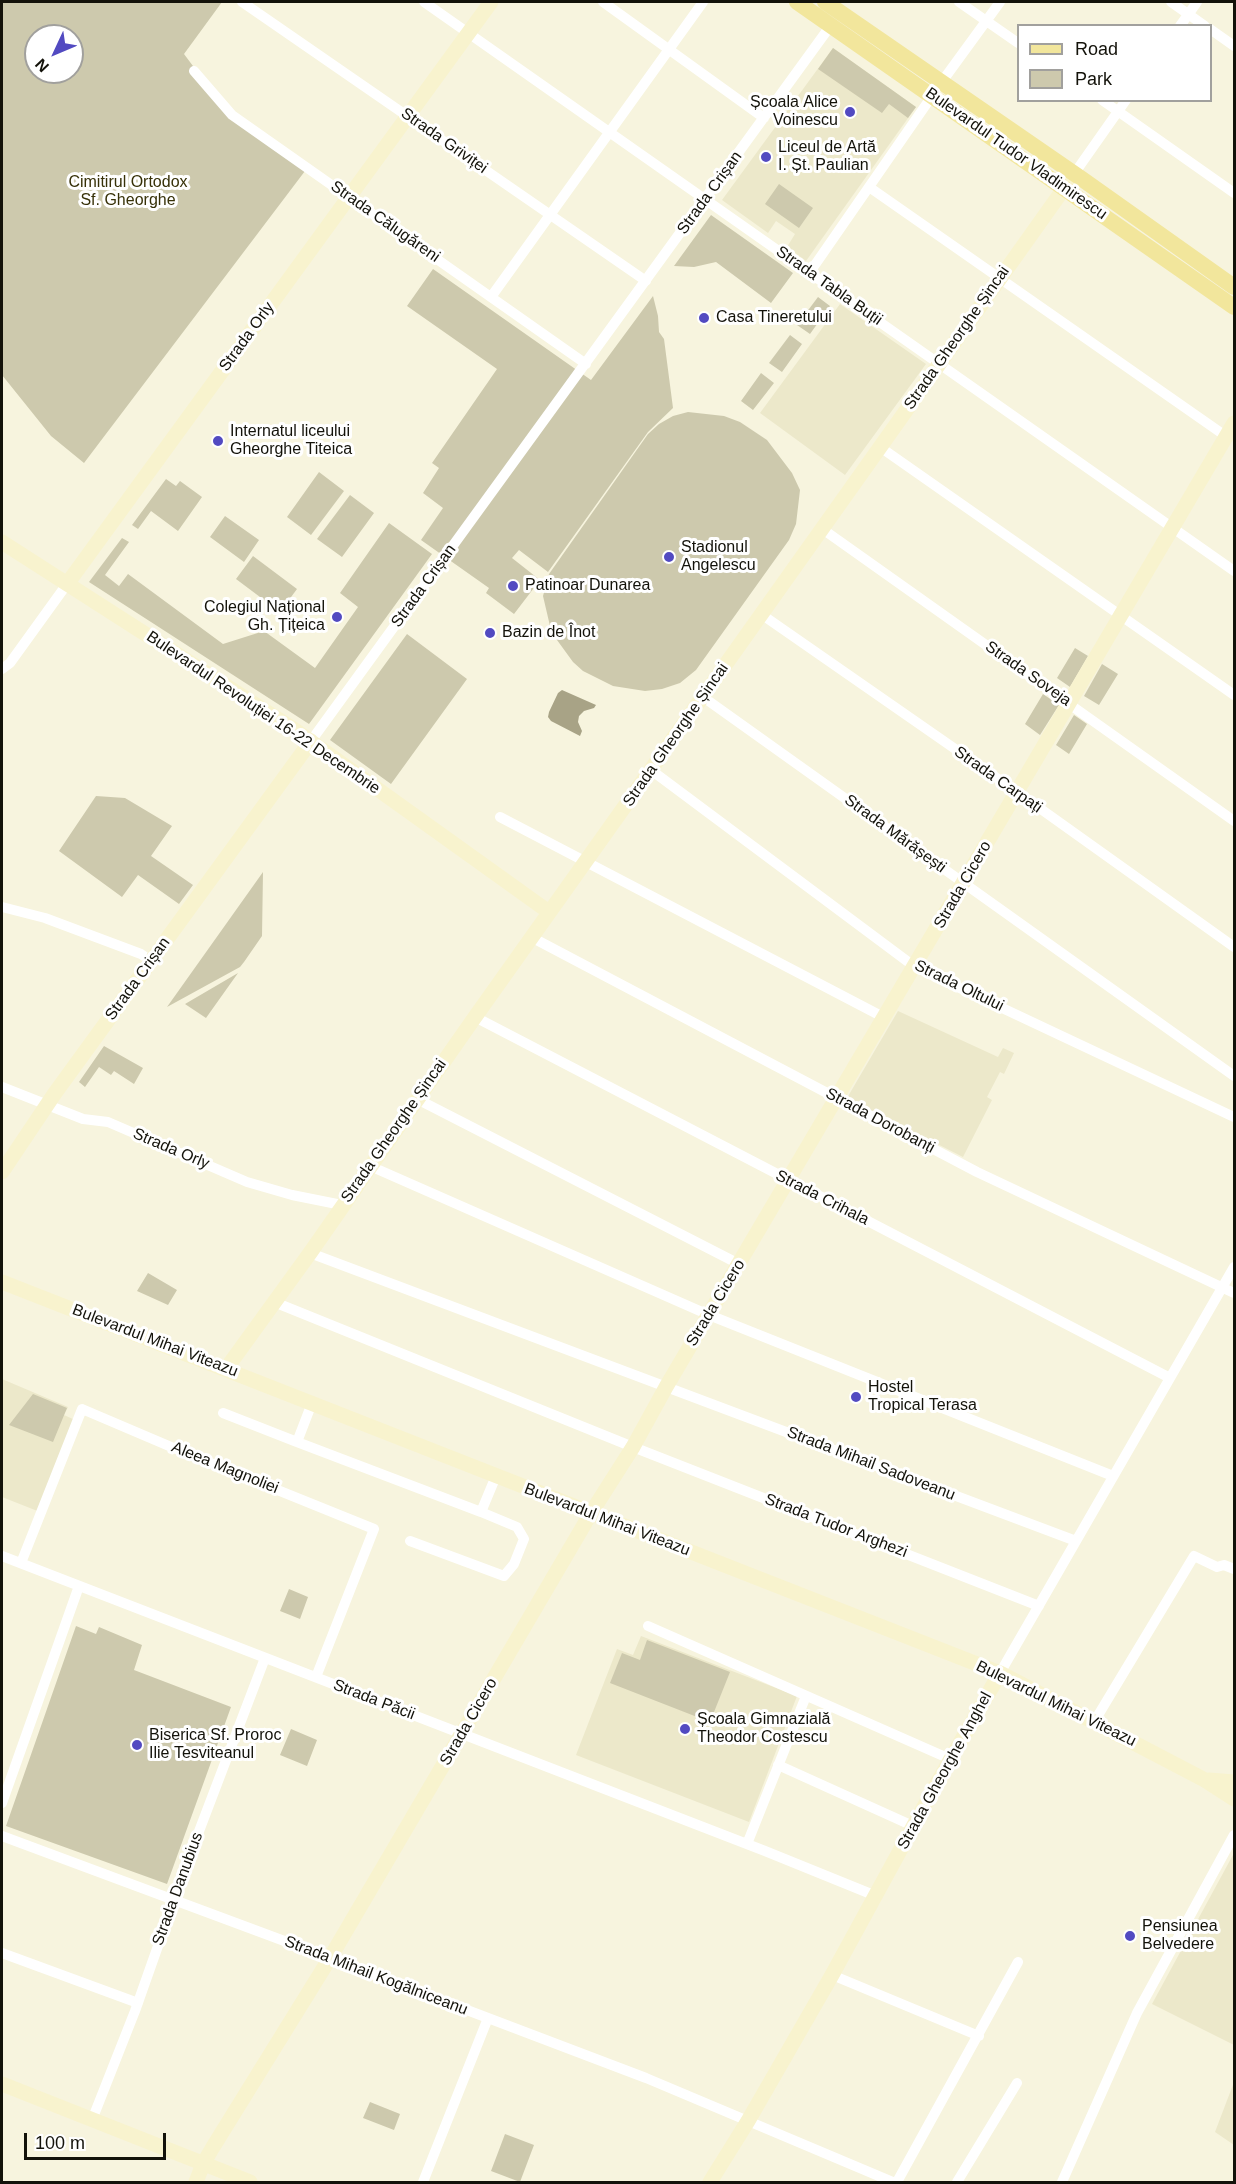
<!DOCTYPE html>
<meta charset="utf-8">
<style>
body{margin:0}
#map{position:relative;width:1236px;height:2184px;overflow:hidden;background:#f7f4de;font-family:Helvetica,sans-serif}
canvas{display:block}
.frame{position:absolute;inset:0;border:3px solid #13120a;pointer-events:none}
.legend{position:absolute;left:1017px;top:24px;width:195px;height:78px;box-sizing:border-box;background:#fff;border:2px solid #a1a09d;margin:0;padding:8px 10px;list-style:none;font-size:18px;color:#13120a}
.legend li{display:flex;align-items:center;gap:12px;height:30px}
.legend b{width:30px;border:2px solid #a1a09d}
.north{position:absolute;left:24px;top:24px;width:60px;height:60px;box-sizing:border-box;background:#fff;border:2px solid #a1a09d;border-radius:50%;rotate:226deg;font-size:16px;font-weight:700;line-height:24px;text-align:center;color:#13120a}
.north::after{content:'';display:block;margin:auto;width:21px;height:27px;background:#524ac1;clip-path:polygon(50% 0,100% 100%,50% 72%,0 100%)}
.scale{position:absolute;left:24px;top:2133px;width:142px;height:27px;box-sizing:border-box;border:3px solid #13120a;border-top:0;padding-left:8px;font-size:18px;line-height:21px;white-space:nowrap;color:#13120a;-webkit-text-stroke:4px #fff;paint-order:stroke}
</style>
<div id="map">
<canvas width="1236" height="2184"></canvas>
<div class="frame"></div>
<ul class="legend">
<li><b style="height:8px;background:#f2e69c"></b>Road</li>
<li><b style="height:16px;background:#cdc9ad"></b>Park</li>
</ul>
<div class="north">N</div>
<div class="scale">100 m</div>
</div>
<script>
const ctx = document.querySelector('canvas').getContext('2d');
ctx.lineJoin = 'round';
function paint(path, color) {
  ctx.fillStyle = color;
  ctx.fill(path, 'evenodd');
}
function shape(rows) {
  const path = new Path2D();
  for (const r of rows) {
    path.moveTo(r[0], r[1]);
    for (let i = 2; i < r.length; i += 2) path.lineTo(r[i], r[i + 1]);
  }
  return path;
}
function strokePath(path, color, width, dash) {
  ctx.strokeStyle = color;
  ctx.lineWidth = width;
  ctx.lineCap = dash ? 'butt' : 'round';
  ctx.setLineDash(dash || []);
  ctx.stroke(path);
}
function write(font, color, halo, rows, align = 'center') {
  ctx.font = font + ' Helvetica,sans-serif';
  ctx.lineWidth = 6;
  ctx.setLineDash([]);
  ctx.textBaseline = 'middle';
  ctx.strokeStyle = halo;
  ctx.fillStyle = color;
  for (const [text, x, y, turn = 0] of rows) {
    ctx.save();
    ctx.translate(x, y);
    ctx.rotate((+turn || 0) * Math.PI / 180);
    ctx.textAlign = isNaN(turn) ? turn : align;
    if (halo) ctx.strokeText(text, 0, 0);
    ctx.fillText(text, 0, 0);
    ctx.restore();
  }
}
paint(shape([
 [833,48,916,107,806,261,787,247,795,234,776,221,768,233,722,200],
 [840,304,926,364,845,475,760,413],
 [898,1011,998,1057,1003,1048,1014,1053,1004,1074,1000,1072,987,1097,992,1100,963,1157,847,1098],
 [2,1379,68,1407,64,1415,75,1420,40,1512,2,1497],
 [641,1636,797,1696,749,1822,576,1755,617,1649,633,1655],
 [1234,1853,1234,2045,1152,2004],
 [1234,2082,1234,2145,1215,2132]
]), '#ece8ca');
paint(shape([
 [2,2,222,2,184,54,193,66,189,71,230,118,305,171,84,463,51,436,2,375],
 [36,36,72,36,72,72,36,72],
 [833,48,916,107,908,118,889,104,882,113,818,69],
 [779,184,813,208,799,228,765,204],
 [711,215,793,273,771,303,716,262,694,267,674,266],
 [433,269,591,380,653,296,658,316,659,332,664,339,673,408,648,432,548,572,519,550,512,558,540,580,514,614,486,593,489,588,421,540,443,508,423,493,439,468,432,463,497,369,407,306],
 [818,297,830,306,810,334,797,325],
 [790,335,802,344,782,372,769,363],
 [761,373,774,383,753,410,741,401],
 [688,412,724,416,740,422,767,440,792,473,800,490,796,524,789,540,696,670,680,683,662,689,645,691,613,686,583,671,573,662,557,640,550,626,543,596,549,574,648,434,659,424,673,416],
 [319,472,344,491,311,535,287,517],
 [166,479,176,486,180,481,202,497,178,531,151,511,138,529,132,525],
 [350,495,374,513,342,557,317,539],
 [225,516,259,540,244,562,210,537],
 [389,523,432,554,309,724,89,582,122,538,129,542,105,575,119,586,128,574,223,644,264,631,315,668,358,607,340,593],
 [253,556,297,589,280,612,236,579],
 [407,634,467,679,391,784,330,740],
 [1075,648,1088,656,1070,687,1057,678],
 [1102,664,1118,674,1099,705,1084,696],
 [1043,694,1059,705,1040,735,1025,724],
 [1074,715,1087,724,1069,754,1056,745],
 [96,796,125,798,172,826,151,856,193,885,179,904,138,875,122,897,59,851],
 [263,872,262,936,244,962,240,967,167,1007],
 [238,973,206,1018,185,1004],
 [104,1046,143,1068,134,1084,114,1071,111,1075,99,1067,85,1087,79,1082],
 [148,1273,177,1290,168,1305,137,1291],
 [33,1394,67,1408,53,1442,9,1425],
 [289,1589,308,1597,300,1619,280,1611],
 [76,1626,96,1634,99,1627,142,1645,134,1670,231,1707,167,1884,6,1826],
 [647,1640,730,1672,710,1722,610,1683,622,1653,640,1660],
 [291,1729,317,1740,307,1766,280,1755],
 [370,2102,400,2114,394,2130,363,2118],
 [505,2134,534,2145,520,2182,491,2171]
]), '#cdc9ad');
paint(shape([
 [562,690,596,705,594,708,584,711,579,716,578,722,582,731,580,736,551,721,548,717,549,712,558,693]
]), '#a8a386');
strokePath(shape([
 [242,2,646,281],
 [424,2,1234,571],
 [603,2,764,118],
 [959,2,1018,43],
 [1171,2,1205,26],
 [1180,26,1197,2],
 [1210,29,1234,46],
 [194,71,232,115,586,364],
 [941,83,1000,2],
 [1102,100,1234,193],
 [1074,174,1126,100],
 [869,187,1227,437],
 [810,272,932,96],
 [491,297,703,2],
 [880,447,1234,695],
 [821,528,1234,821],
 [761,614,1017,792,1234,947],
 [2,669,10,663,67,584],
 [703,697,1234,1076],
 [311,741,831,25],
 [651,770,915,967,1234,1117],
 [500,817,885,1018],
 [2,907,45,918,141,954,151,961],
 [531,937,977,1172,1234,1293],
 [475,1017,1170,1378],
 [2,1087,83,1119,108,1122,247,1182,292,1195,342,1205],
 [417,1099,739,1264],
 [370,1166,709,1315,1113,1476],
 [310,1253,1076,1541],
 [274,1302,633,1447,1039,1606],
 [223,1413,297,1442,312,1403],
 [297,1442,481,1512,496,1476],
 [410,1541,504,1576,514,1564,524,1539,517,1527,481,1512],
 [2,1556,765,1851,876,1896],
 [21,1563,82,1409,176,1449,374,1529,316,1677],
 [648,1626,950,1759],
 [1000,1673,1234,1267],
 [1094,1722,1194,1556,1217,1567,1224,1565,1234,1569],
 [778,1765,913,1826],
 [2,1803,79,1586],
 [2,1836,330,1958,646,2078,893,2182],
 [747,1844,806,1696],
 [2,1953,138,2003],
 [832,1975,979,2036],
 [92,2120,135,2011,193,1847,265,1658],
 [423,2182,488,2018],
 [897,2182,1018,1962],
 [957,2182,1017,2083],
 [1062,2182,1137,2013,1234,1835]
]), '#fff', 10);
strokePath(shape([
 [2,542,295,730,549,912],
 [67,584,491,2],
 [2,1172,55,1093,311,741],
 [2,1282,1000,1673,1203,1779,1234,1799],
 [226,1369,310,1253,475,1017,1070,180],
 [1209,1780,1234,1782],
 [2,2084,250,2182],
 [196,2182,203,2164,213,2147,330,1958,591,1513,633,1447,666,1387,1234,423],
 [710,2182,748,2121,832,1975,932,1792,1000,1673]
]), '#f8f3ce', 15);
strokePath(shape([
 [797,2,1234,307],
 [825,2,1082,179,1234,287]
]), '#f2e69c', 16);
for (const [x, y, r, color] of [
 [850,112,6,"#524ac1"],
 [766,157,6,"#524ac1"],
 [704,318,6,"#524ac1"],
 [218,441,6,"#524ac1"],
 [669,557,6,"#524ac1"],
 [513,586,6,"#524ac1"],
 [337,617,6,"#524ac1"],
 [490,633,6,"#524ac1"],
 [856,1397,6,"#524ac1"],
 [685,1729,6,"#524ac1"],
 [137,1745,6,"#524ac1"],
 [1130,1936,6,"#524ac1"]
]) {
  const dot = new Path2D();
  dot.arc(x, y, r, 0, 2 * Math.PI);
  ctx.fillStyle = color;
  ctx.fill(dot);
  strokePath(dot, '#fff', 2);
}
write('16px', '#13120a', '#fff', [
 ["Școala Alice",838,103,"right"],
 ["Voinescu",838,121,"right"],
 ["Liceul de Artă",778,148],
 ["I. Șt. Paulian",778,166],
 ["Casa Tineretului",716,318],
 ["Internatul liceului",230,432],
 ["Gheorghe Titeica",230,450],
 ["Stadionul",681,548],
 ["Angelescu",681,566],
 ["Patinoar Dunarea",525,586],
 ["Colegiul Național",325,608,"right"],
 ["Gh. Țițeica",325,626,"right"],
 ["Bazin de Înot",502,633],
 ["Hostel",868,1388],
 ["Tropical Terasa",868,1406],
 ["Școala Gimnazială",697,1720],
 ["Theodor Costescu",697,1738],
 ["Biserica Sf. Proroc",149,1736],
 ["Ilie Tesviteanul",149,1754],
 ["Pensiunea",1142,1927],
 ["Belvedere",1142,1945]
], 'left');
write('16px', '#13120a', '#fff', [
 ["Strada Griviței",444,141,35],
 ["Bulevardul Tudor Vladimirescu",1016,154,35],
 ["Strada Crișan",710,193,-54],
 ["Strada Călugăreni",385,222,35],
 ["Strada Tabla Buții",829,286,35],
 ["Strada Orly",247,337,-54],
 ["Strada Gheorghe Șincai",957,338,-55],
 ["Strada Crișan",424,586,-54],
 ["Strada Soveja",1028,674,35],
 ["Bulevardul Revoluției 16-22 Decembrie",263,713,34],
 ["Strada Gheorghe Șincai",676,735,-55],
 ["Strada Carpați",998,780,35],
 ["Strada Mărășești",895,834,36],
 ["Strada Cicero",963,885,-60],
 ["Strada Crișan",138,979,-54],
 ["Strada Oltului",959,986,26],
 ["Strada Dorobanți",880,1121,28],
 ["Strada Gheorghe Șincai",394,1131,-55],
 ["Strada Orly",171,1149,23],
 ["Strada Crihala",822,1198,27],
 ["Strada Cicero",716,1303,-59],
 ["Bulevardul Mihai Viteazu",155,1341,21],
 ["Strada Mihail Sadoveanu",871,1464,21],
 ["Aleea Magnoliei",225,1468,22],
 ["Bulevardul Mihai Viteazu",607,1520,21],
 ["Strada Tudor Arghezi",836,1526,21],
 ["Strada Păcii",374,1700,21],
 ["Bulevardul Mihai Viteazu",1056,1704,26],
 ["Strada Cicero",469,1722,-60],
 ["Strada Gheorghe Anghel",945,1771,-61],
 ["Strada Danubius",178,1889,-70],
 ["Strada Mihail Kogălniceanu",376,1976,21]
]);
write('16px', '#373108', '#fff', [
 ["Cimitirul Ortodox",128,183],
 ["Sf. Gheorghe",128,201]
]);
</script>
